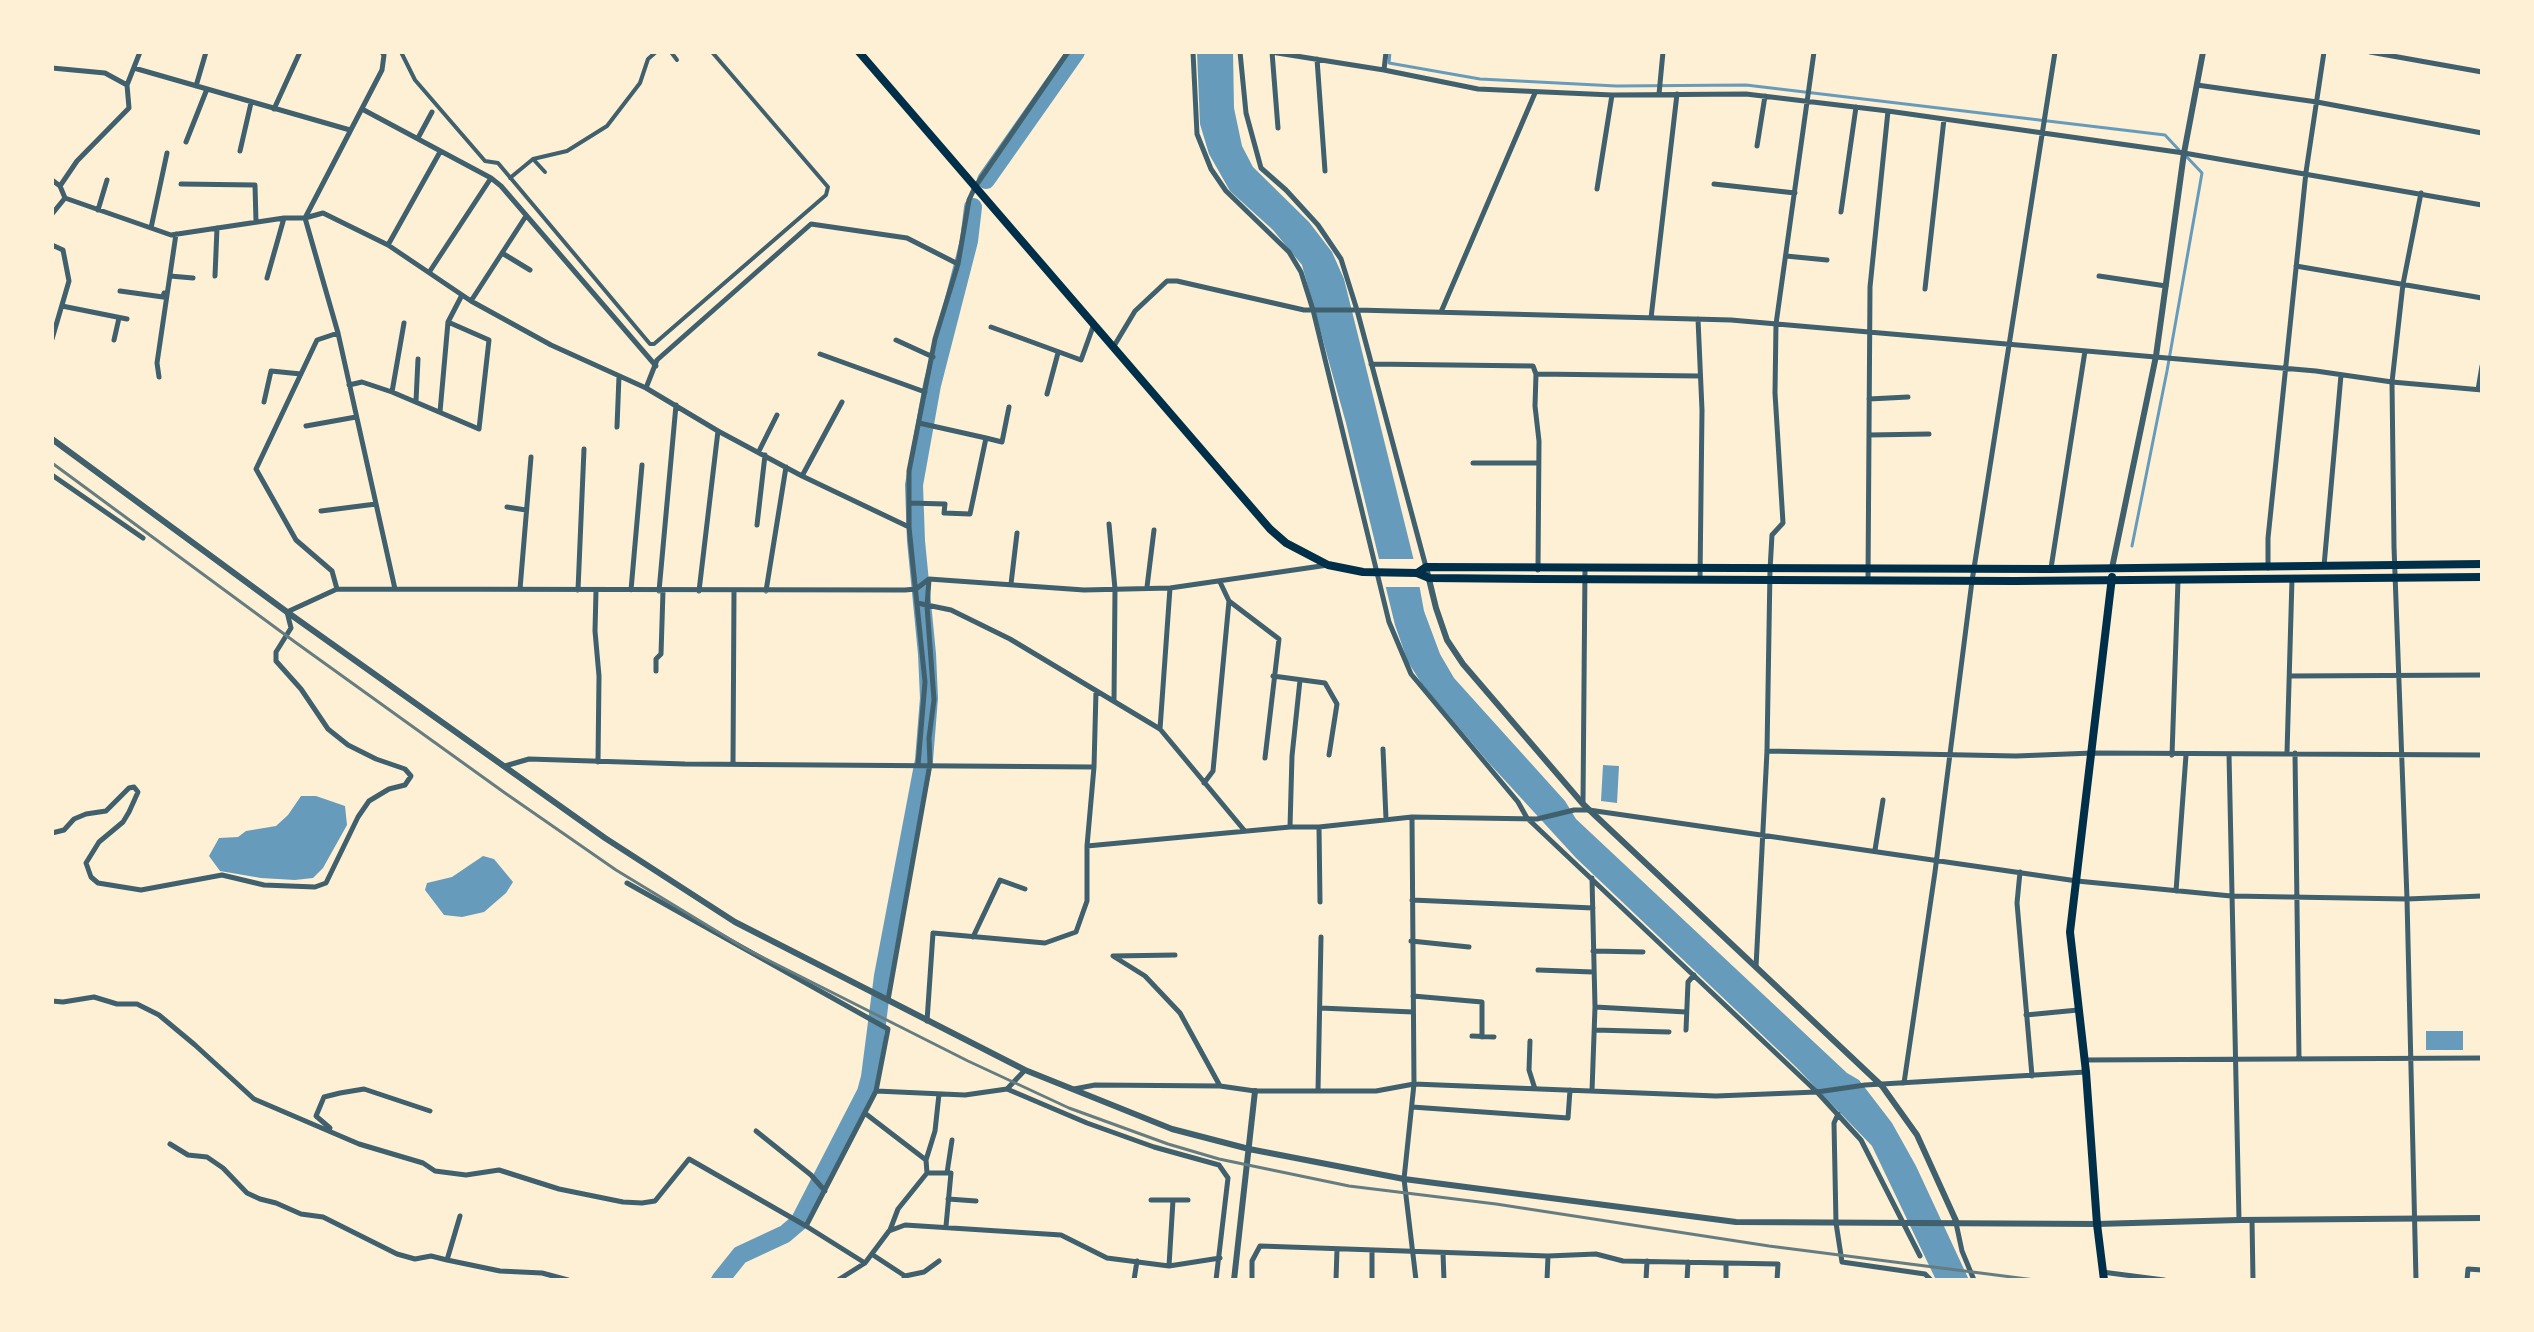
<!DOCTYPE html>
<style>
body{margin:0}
#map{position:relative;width:2534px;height:1332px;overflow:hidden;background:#fdf0d5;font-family:"Fira Sans",sans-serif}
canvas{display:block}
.frame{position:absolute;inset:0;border:54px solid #fdf0d5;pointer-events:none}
</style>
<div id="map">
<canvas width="2534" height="1332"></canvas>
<div class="frame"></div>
</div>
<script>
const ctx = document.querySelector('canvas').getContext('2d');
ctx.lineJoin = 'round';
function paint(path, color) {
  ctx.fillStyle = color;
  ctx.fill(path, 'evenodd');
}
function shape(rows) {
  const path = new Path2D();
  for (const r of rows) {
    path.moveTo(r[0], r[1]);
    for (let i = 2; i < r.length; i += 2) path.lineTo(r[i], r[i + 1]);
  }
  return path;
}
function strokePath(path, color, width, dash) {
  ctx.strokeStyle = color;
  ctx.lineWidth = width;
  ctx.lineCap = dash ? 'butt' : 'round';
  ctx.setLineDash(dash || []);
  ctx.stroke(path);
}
paint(shape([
 [1197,52,1233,52,1234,108,1242,146,1253,167,1309,222,1332,252,1344,279,1417,573,1424,611,1440,654,1454,678,1565,801,1576,819,1847,1073,1859,1080,1892,1123,1916,1166,1969,1280,1936,1280,1872,1146,1796,1067,1576,858,1489,763,1422,684,1408,662,1395,625,1346,423,1302,265,1273,230,1230,191,1209,154,1200,124],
 [1603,765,1619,766,1617,803,1601,801],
 [301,796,316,796,345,806,347,825,323,868,313,878,295,880,261,878,220,871,209,856,219,838,238,837,246,831,276,826,288,815],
 [483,856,494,859,513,882,506,893,484,912,462,917,444,915,425,890,427,883,452,877],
 [2426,1031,2463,1031,2463,1050,2426,1050]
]), '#669bbc');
paint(shape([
 [1378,559,1415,559,1421,587,1385,587]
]), '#fdf0d5');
strokePath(shape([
 [1390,52,1389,63,1480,79,1616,86,1746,85,2165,135,2179,150],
 [2132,546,2167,371,2202,173,2185,155]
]), '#669bbc', 3);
strokePath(shape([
 [986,180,1076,52],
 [720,1280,740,1255,785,1234,799,1222,866,1092,870,1077,883,976,924,760,929,698,927,654,916,541,914,485,932,385,969,241,973,207]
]), '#669bbc', 18);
strokePath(shape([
 [401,52,415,80,485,161,498,163,650,344,654,344,826,195,828,187,712,52],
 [671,52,677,60],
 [533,159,545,172],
 [510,178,533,159,567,151,607,126,640,83,648,59,656,52]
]), '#3f606c', 4);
strokePath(shape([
 [382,52,384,55,382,70,305,218,338,333,395,589],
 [1193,52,1197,134,1211,169,1226,191,1289,252,1301,272,1313,310,1389,622,1411,674,1518,802,1527,818,1817,1092,1861,1140,1920,1256],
 [1271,52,1384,70,1478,89,1612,95,1746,94,1888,111,2184,153,2482,205],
 [1272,52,1278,128],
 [2370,52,2482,72],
 [1317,59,1325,171],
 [52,68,105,73,127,85],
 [134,68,350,130],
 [1384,70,1386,52],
 [2197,85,2317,102,2482,133],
 [196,86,206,52],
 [1659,94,1663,52],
 [274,109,300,52],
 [362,109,491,178,501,186,656,366],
 [418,138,432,112],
 [186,142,207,89],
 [1757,146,1765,96],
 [240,151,251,103],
 [52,180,60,186,65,198,171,235,284,218,305,218,323,213,388,245,471,301,551,345,646,388,718,431,802,476,909,527],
 [181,184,255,185,256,222],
 [1714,184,1795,193],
 [60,186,77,161,129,108,127,85,140,52],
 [1597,189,1612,95],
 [98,210,107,180],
 [1841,212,1856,107],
 [52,214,65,198],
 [151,228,167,153],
 [52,245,63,250,69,281,52,339],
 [388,245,440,152],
 [502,253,530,270],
 [1786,256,1827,260],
 [2296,266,2482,298],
 [430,271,491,178],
 [170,276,193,278],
 [215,276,217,228],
 [2099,276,2166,286],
 [267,278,284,218],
 [1925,289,1944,119],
 [120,291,163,297,164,293],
 [471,301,526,216],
 [62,306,127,319],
 [1441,312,1535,93],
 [1651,318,1677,94],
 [1698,319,1702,410,1700,579],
 [991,327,1081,360,1094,324],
 [114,340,119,318],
 [896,340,933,357],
 [1114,346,1135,311,1167,281,1177,281,1304,310,1357,310,1341,259,1318,225,1286,190,1261,168,1246,113,1240,52],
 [820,354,925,392],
 [1371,364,1533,366,1536,374],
 [159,377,157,363,176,234],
 [349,385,362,382,392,392,479,429,489,340,448,322],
 [646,388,657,360,811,224,907,238,958,264],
 [2478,390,2482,366],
 [392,392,404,323],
 [1047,394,1058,353],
 [1869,399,1908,397],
 [416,401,418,359],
 [264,402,271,371,301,374],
 [440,412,448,322,462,295],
 [306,426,356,417],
 [617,427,619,376],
 [1869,435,1929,434],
 [986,438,1002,442,1009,407],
 [759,451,777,415],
 [1473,463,1538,463],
 [52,475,143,538],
 [802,476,842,402],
 [909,503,945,504,944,513,970,514,986,438,919,423],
 [507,507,526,510],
 [321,511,376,504],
 [1109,524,1115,589,1114,701],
 [757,525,765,455],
 [2324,566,2341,375],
 [1426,567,1357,310,1731,320,2316,371,2392,382,2482,390],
 [2051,568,2085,351],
 [2268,568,2268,538,2306,172,2324,52],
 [1538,570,1539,441,1535,406,1536,374,1699,376],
 [1868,580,1870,287,1888,111],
 [1220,582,1229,601,1279,639,1265,758],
 [1011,584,1017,533],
 [1147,587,1154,530],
 [337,589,332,571,296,540,256,469,317,340,338,333],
 [520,589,531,457],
 [578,590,584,449],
 [631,590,642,465],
 [596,591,595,631,599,676,598,762],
 [659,591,676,405],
 [699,591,718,431],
 [766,591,786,467],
 [917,603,951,610,1010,639,1160,729,1244,830],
 [656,671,656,659,661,654,663,591],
 [1273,676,1325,683,1337,704,1329,755],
 [2290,676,2482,675],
 [1160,729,1170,588],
 [1383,749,1386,819],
 [1767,751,2016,756,2093,753,2482,755],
 [2287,753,2292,579],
 [2295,753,2299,1059],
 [2229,754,2239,1220],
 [2172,755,2178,580],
 [733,764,734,590],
 [918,765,925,682,909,527,909,471,935,339,958,264,969,200,975,187,1068,52],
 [505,766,529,759,685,764,1094,767],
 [1204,783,1213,771,1229,601],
 [1583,803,1585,567],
 [1412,817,1414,1084,1404,1179,1416,1280],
 [1290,827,1292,756,1300,680],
 [1319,827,1320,902],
 [52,833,64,830,74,819,86,814,106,811,129,788,134,787,138,792,129,812,123,822,99,842,86,863,91,877,98,883,141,890,222,875,264,885,315,887,326,883,358,817,369,801,389,789,405,785,411,776,405,769,376,759,348,745,328,729,301,689,276,661,276,652,291,628,287,612,337,589,905,590,916,589,929,579,1084,590,1170,588,1328,565],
 [1087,846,1290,827,1319,827,1412,817,1537,819,1574,810,1589,810,2077,881,2231,896,2407,899,2482,896],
 [1875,850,1883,800],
 [2020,872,2017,903,2032,1076],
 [627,883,888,1029,876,1091],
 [2176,891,2186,755],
 [1412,900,1593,908],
 [973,937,1000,880,1025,889],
 [1411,941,1469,947],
 [1593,951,1643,952],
 [1175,955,1113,956,1145,976,1180,1013,1220,1086],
 [1756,967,1767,751,1770,570,1772,535,1783,523,1775,393,1776,324,1814,52],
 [1538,970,1593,972],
 [1413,996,1482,1002,1482,1037],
 [888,1000,930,764,929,738,934,700,927,606,929,580],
 [52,1001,63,1002,94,997,117,1004,137,1004,159,1015,195,1045,254,1099,359,1144,423,1163,435,1171,466,1175,499,1170,559,1189,623,1202,642,1203,655,1201,689,1159,806,1226,865,1263],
 [1595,1007,1686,1012],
 [1320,1008,1413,1012],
 [2026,1015,2078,1010],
 [927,1021,933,933,1045,943,1076,932,1087,901,1087,846,1094,767,1096,691],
 [1595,1030,1669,1032],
 [1686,1030,1688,982,1694,975],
 [1472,1036,1494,1037],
 [1530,1041,1529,1070,1535,1089],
 [2084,1060,2482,1058],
 [1904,1083,1935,872,1972,581,2055,52],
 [1007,1089,1025,1070],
 [1074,1089,1095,1085,1220,1086,1255,1091,1376,1091,1414,1084,1716,1096,1817,1092,1865,1085,2086,1072],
 [1318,1091,1321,937],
 [1592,1091,1595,1007,1592,878],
 [1412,1107,1568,1118,1570,1090],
 [866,1114,926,1160],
 [1838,1114,1834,1123,1836,1223,1842,1262,1925,1274,1931,1280],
 [330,1128,316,1116,324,1097,340,1093,364,1089,430,1111],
 [756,1131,811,1175,825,1191],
 [170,1144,188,1155,207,1157,223,1168,247,1193,260,1199,276,1203,301,1214,323,1217,397,1254,415,1259,431,1256,447,1260],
 [927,1173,951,1173,946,1226],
 [947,1173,952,1140],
 [948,1199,976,1201],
 [1151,1200,1188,1200],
 [460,1216,447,1260,500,1271,542,1273,568,1280],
 [2252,1220,2253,1280],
 [1956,1223,1962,1251,1974,1280],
 [806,1226,876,1091,965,1095,1007,1089,1087,1123,1154,1147,1219,1165,1228,1178,1216,1280],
 [890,1230,898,1209,927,1173,926,1160,935,1131,939,1094],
 [1443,1253,1444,1280],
 [873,1255,905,1276,903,1280],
 [1726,1263,1726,1280],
 [1169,1266,1173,1200],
 [2102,1272,2164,1280],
 [905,1276,924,1272,939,1261],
 [838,1280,865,1263,889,1231,905,1225,1061,1235,1107,1258,1169,1266,1220,1258],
 [1134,1280,1137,1261],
 [1252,1280,1252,1261,1260,1246,1548,1256,1596,1254,1623,1261,1778,1264,1777,1280],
 [1336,1280,1337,1249],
 [1372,1280,1372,1251],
 [1547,1280,1548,1256],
 [1646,1280,1647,1261],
 [1687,1280,1688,1262],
 [2416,1280,2407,899,2394,547,2392,382,2403,284,2421,193],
 [2467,1280,2468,1269,2482,1270]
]), '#3f606c', 5);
strokePath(shape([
 [52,439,287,612,605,838,735,922,1025,1070,1172,1129,1249,1149,1404,1179,1736,1222,2097,1224,2239,1220,2482,1218],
 [1426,567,1436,608,1447,640,1463,664,1583,804,1882,1086,1917,1135,1957,1223],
 [2112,568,2156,356,2184,153,2203,52],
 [1234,1280,1255,1091]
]), '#3f606c', 6);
strokePath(shape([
 [2104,1280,2097,1224,2086,1072,2070,932,2112,577]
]), '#003049', 8);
strokePath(shape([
 [859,52,1270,529,1286,543,1328,565,1363,572,1417,573,1429,578,1537,579,2015,581,2482,577],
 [1417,573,1426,567,2050,569,2482,564]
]), '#003049', 8);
strokePath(shape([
 [52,463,295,642,505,793,616,870,746,949,968,1061,1069,1108,1168,1144,1219,1159,1349,1186,1496,1204,1769,1246,2035,1280]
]), '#657d81', 3);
</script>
